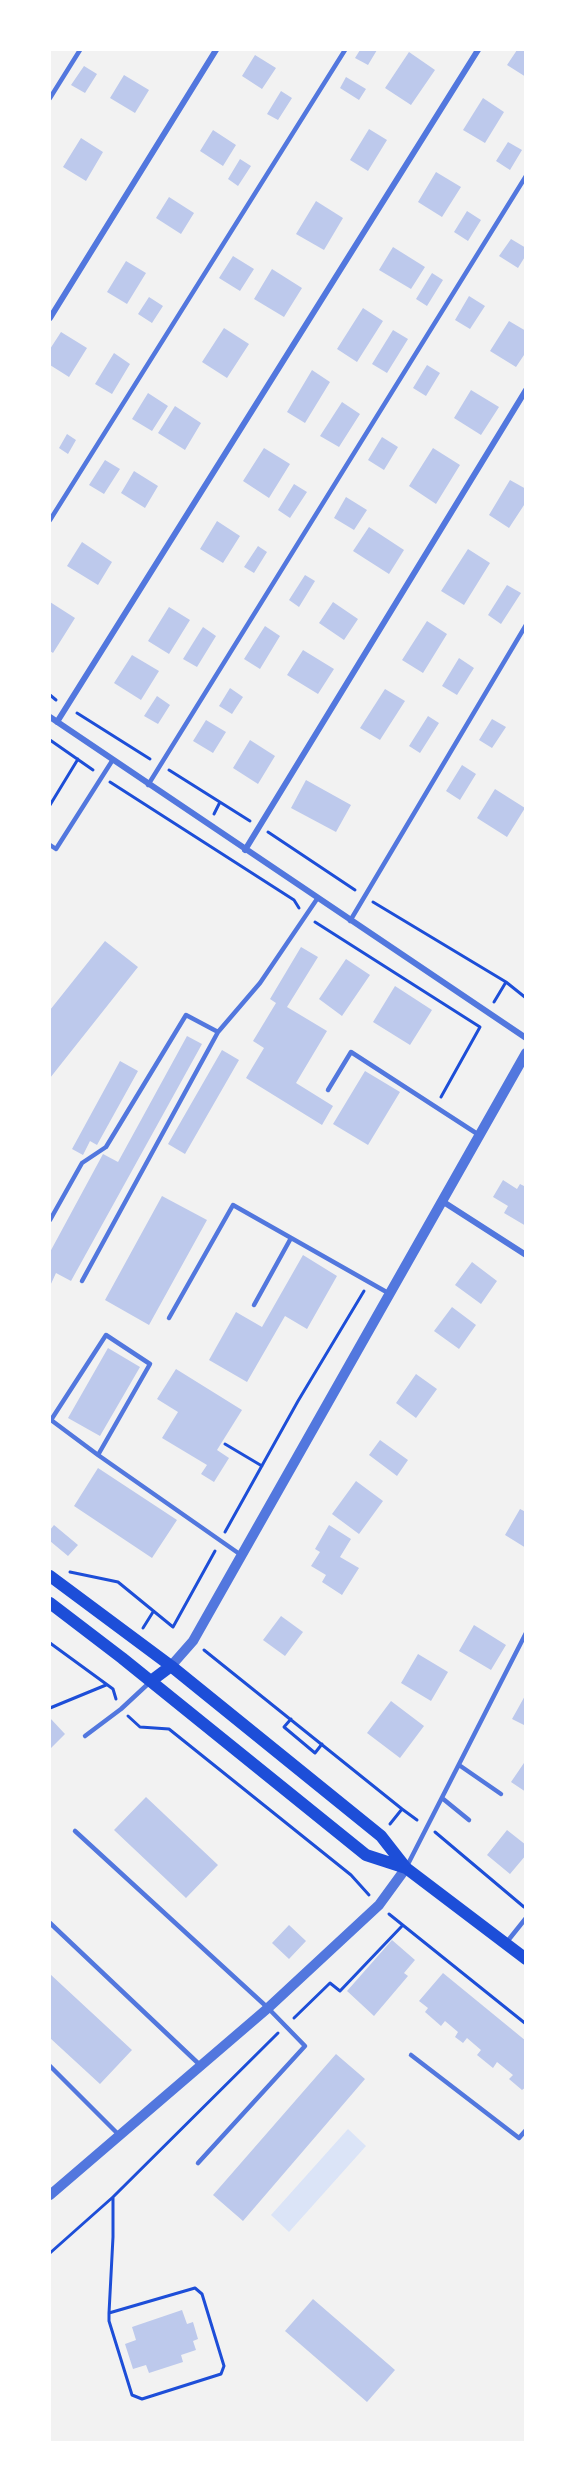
<!DOCTYPE html>
<style>
body{margin:0}
#map{position:relative;width:575px;height:2492px;overflow:hidden;background:#f2f2f2;font-family:"IBM Plex Sans",sans-serif}
canvas{display:block}
.frame{position:absolute;inset:0;border:51px solid #fff;pointer-events:none}
</style>
<div id="map">
<canvas width="575" height="2492"></canvas>
<div class="frame"></div>
</div>
<script>
const ctx = document.querySelector('canvas').getContext('2d');
ctx.lineJoin = 'round';
function paint(path, color) {
  ctx.fillStyle = color;
  ctx.fill(path, 'evenodd');
}
function shape(rows) {
  const path = new Path2D();
  for (const r of rows) {
    path.moveTo(r[0], r[1]);
    for (let i = 2; i < r.length; i += 2) path.lineTo(r[i], r[i + 1]);
  }
  return path;
}
function strokePath(path, color, width, dash) {
  ctx.strokeStyle = color;
  ctx.lineWidth = width;
  ctx.lineCap = dash ? 'butt' : 'round';
  ctx.setLineDash(dash || []);
  ctx.stroke(path);
}
paint(shape([
 [348,2129,366,2146,289,2232,271,2215]
]), '#dbe4f7');
paint(shape([
 [360,50,377,50,368,65,355,58],
 [517,50,526,50,526,77,507,65],
 [409,52,435,70,411,105,385,88],
 [255,55,276,68,262,89,242,76],
 [84,66,97,74,85,93,71,85],
 [124,75,149,90,135,113,110,98],
 [346,77,366,89,359,100,340,88],
 [281,91,292,98,278,120,267,114],
 [483,98,504,112,485,143,463,130],
 [369,129,387,140,368,171,350,160],
 [213,130,236,145,223,166,200,151],
 [81,138,103,152,86,181,63,167],
 [508,142,522,150,510,170,496,161],
 [240,159,251,166,238,186,228,179],
 [436,172,461,187,442,217,418,202],
 [169,197,194,213,181,234,156,218],
 [316,201,343,218,324,250,296,234],
 [467,211,481,220,468,241,454,232],
 [511,239,526,248,526,255,518,268,499,256],
 [393,247,425,267,411,289,379,270],
 [233,256,254,269,240,291,219,278],
 [126,261,146,273,127,304,107,292],
 [272,269,302,288,284,317,254,299],
 [432,273,443,280,427,306,416,299],
 [469,296,485,306,470,329,455,320],
 [149,297,163,306,152,323,138,314],
 [363,308,383,321,357,362,337,349],
 [509,321,526,331,526,352,516,367,490,351],
 [224,328,249,344,227,378,202,362],
 [393,330,408,339,387,373,372,364],
 [61,332,87,348,69,377,50,365,50,349],
 [114,353,130,364,112,394,95,384],
 [427,365,440,373,426,396,413,388],
 [312,370,330,382,305,423,287,412],
 [471,390,499,407,481,435,454,418],
 [148,393,168,406,152,431,132,419],
 [342,402,360,414,339,447,320,436],
 [175,406,201,423,185,450,158,433],
 [67,434,76,440,68,454,59,448],
 [382,437,398,447,384,470,368,460],
 [264,448,290,464,269,498,243,481],
 [433,448,460,465,436,504,409,486],
 [105,460,120,469,104,494,89,485],
 [134,471,158,486,145,508,121,493],
 [510,480,526,489,526,502,509,528,489,515],
 [294,484,307,492,290,518,278,510],
 [346,497,367,510,354,530,334,518],
 [217,521,240,536,223,563,200,549],
 [369,527,404,550,389,574,353,551],
 [82,542,112,562,98,585,67,566],
 [258,546,267,552,254,573,244,567],
 [468,549,490,563,464,605,441,591],
 [305,575,315,581,299,607,289,600],
 [507,585,521,593,501,624,488,615],
 [50,602,75,618,53,653,50,651],
 [333,602,358,619,344,640,319,623],
 [169,607,190,620,169,654,148,641],
 [427,621,447,634,423,673,402,660],
 [265,626,280,636,260,669,244,659],
 [203,627,216,636,197,667,183,659],
 [303,650,334,669,318,694,287,675],
 [132,655,159,671,141,700,114,683],
 [459,658,474,668,457,695,442,686],
 [230,688,243,697,232,714,219,706],
 [385,689,405,701,380,740,360,728],
 [157,696,170,705,158,724,144,716],
 [428,716,439,723,420,753,409,746],
 [492,719,506,727,492,748,479,740],
 [206,720,226,732,213,753,193,741],
 [250,740,275,756,258,784,233,768],
 [462,765,476,774,460,800,446,791],
 [306,780,351,805,336,832,291,808],
 [495,789,525,808,507,837,477,818],
 [105,941,138,967,50,1078,50,1010],
 [301,947,318,957,287,1007,327,1031,296,1083,333,1106,322,1125,246,1078,264,1048,253,1041,276,1003,270,999],
 [346,959,370,975,342,1016,319,999],
 [395,986,432,1010,410,1045,373,1022],
 [187,1036,202,1044,71,1281,56,1273,50,1286,50,1252,103,1154,118,1162],
 [222,1050,239,1060,185,1154,168,1144],
 [120,1061,138,1071,97,1145,90,1141,83,1155,72,1149],
 [365,1071,400,1092,368,1145,333,1124],
 [503,1180,517,1189,520,1184,526,1187,526,1226,504,1213,508,1206,493,1197],
 [162,1196,207,1220,149,1325,105,1300],
 [303,1255,337,1276,307,1329,285,1316,247,1382,209,1360,236,1312,262,1327],
 [472,1262,497,1281,481,1304,455,1285],
 [452,1307,476,1325,459,1349,434,1331],
 [108,1348,140,1367,100,1436,68,1418],
 [176,1369,242,1410,217,1450,229,1458,214,1482,201,1474,207,1465,162,1438,178,1412,157,1399],
 [416,1374,437,1389,416,1418,396,1403],
 [380,1440,408,1460,397,1476,369,1455],
 [98,1468,177,1520,152,1558,74,1506],
 [356,1481,383,1501,359,1534,332,1514],
 [520,1509,526,1512,526,1548,505,1535],
 [54,1525,78,1545,68,1556,50,1541,50,1530],
 [329,1525,351,1539,340,1557,359,1568,342,1595,322,1582,326,1575,311,1566,320,1552,315,1549],
 [281,1616,303,1632,285,1656,263,1640],
 [474,1625,506,1645,491,1670,459,1651],
 [418,1654,448,1672,431,1701,401,1683],
 [526,1694,526,1726,512,1719],
 [391,1701,424,1726,400,1758,367,1733],
 [50,1718,65,1734,50,1749],
 [526,1760,526,1792,511,1782],
 [146,1797,218,1865,186,1898,114,1830],
 [507,1830,526,1845,526,1855,510,1874,487,1855],
 [289,1925,306,1941,289,1959,272,1943],
 [392,1940,415,1960,404,1973,408,1976,374,2016,347,1991],
 [443,1973,526,2041,526,2087,522,2090,509,2079,513,2075,497,2062,493,2068,477,2055,481,2050,467,2038,463,2043,455,2037,458,2032,445,2021,441,2026,425,2012,428,2008,419,2001],
 [50,1974,132,2050,100,2084,50,2038],
 [336,2054,365,2079,243,2221,213,2195],
 [313,2299,395,2370,367,2402,285,2331],
 [182,2310,187,2324,193,2322,198,2339,193,2341,196,2350,181,2355,183,2362,149,2373,146,2365,133,2369,125,2344,136,2340,132,2327]
]), '#bdc9ec');
strokePath(shape([
 [50,695,56,700],
 [77,713,150,759],
 [50,740,93,770],
 [169,770,250,821],
 [110,782,294,900,299,908],
 [50,805,78,759],
 [214,814,220,802],
 [268,832,355,890],
 [373,902,506,982,494,1002],
 [315,922,480,1027,441,1097],
 [506,982,526,998],
 [225,1444,262,1466],
 [225,1532,298,1401,364,1291],
 [70,1572,118,1582,173,1627,215,1551],
 [143,1628,153,1612],
 [50,1643,113,1689,116,1699],
 [204,1650,402,1809],
 [50,1708,106,1685],
 [128,1716,140,1727,169,1729,351,1875,369,1895],
 [291,1719,284,1727,315,1753,322,1744],
 [390,1824,402,1809,417,1820],
 [435,1832,524,1907],
 [389,1914,526,2024],
 [294,2018,330,1983,340,1991,402,1926],
 [50,2253,113,2197,278,2033],
 [109,2313,195,2288,202,2294,224,2366,221,2374,142,2399,132,2395,109,2321,109,2313,113,2237,113,2197]
]), '#1d4ed8', 3);
strokePath(shape([
 [50,98,80,50],
 [50,520,345,50],
 [148,785,526,176],
 [50,845,56,849,112,761],
 [350,921,526,625],
 [328,1090,351,1052,479,1135],
 [50,1220,82,1163,106,1147,186,1015,218,1032,260,983,317,899],
 [82,1281,218,1032],
 [254,1305,291,1238],
 [169,1318,233,1205,390,1294],
 [98,1455,150,1364,106,1335,51,1420,98,1455,241,1555],
 [85,1736,121,1709,149,1683],
 [459,1765,501,1794],
 [442,1798,469,1820],
 [75,1831,268,2008,305,2046,198,2163],
 [407,1866,526,1633],
 [50,1923,200,2065],
 [506,1943,526,1918],
 [411,2055,519,2138,526,2130],
 [50,2066,119,2135]
]), '#5277de', 4.5);
strokePath(shape([
 [50,318,216,50],
 [50,717,526,1038],
 [57,722,478,50],
 [245,850,526,390],
 [442,1201,526,1255]
]), '#5277de', 6);
strokePath(shape([
 [171,1666,193,1641,526,1053],
 [50,2195,268,2008,379,1905,406,1868]
]), '#5277de', 10);
strokePath(shape([
 [50,1576,171,1666,381,1836,406,1868,526,1959],
 [50,1603,122,1658,366,1855,406,1868],
 [151,1681,171,1666]
]), '#1d4ed8', 12);
</script>
